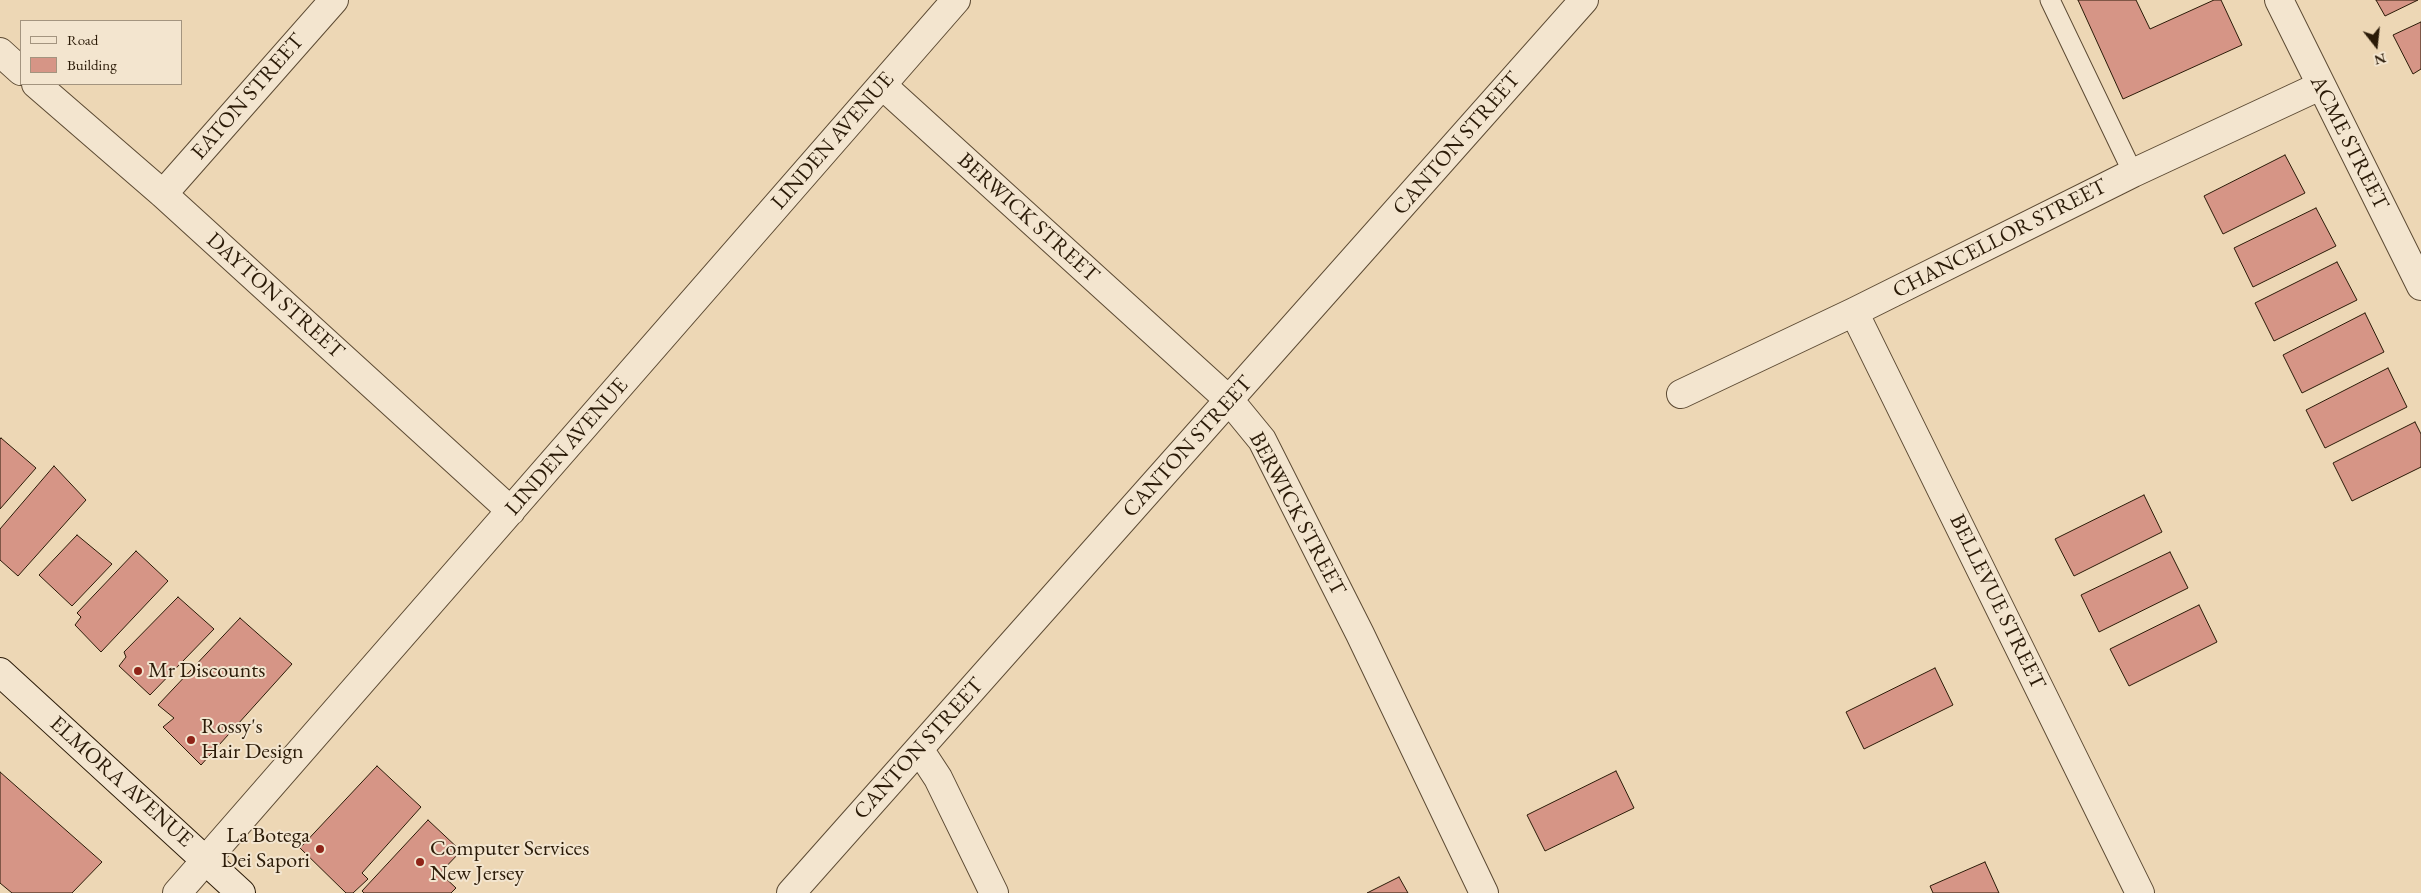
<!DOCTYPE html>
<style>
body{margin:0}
#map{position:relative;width:2421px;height:893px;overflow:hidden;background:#edd7b5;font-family:"EB Garamond",serif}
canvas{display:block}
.legend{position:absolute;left:20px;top:20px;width:162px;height:65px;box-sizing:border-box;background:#f3e5cf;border:1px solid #a3947f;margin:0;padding:6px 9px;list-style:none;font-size:15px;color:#2b1b08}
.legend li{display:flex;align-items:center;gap:10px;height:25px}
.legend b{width:25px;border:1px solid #a3947f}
.north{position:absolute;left:2351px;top:20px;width:50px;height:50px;-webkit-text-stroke:4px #f3e5cf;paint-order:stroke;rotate:164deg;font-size:14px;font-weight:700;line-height:20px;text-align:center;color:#2b1b08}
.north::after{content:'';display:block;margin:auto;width:18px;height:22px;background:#2b1b08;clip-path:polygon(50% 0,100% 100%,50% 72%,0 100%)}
</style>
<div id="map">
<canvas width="2421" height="893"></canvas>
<ul class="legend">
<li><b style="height:6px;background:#f3e5cf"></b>Road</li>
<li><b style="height:14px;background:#d69586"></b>Building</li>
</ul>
<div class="north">N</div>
</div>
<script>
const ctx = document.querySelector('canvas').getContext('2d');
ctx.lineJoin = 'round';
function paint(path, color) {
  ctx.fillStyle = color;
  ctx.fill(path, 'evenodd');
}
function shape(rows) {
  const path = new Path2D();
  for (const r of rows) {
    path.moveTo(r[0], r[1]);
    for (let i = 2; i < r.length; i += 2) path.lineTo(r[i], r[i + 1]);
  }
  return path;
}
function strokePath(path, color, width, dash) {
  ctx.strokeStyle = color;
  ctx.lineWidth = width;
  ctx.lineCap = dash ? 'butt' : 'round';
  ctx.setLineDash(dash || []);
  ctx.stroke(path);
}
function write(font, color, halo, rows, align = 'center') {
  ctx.font = font + ' "EB Garamond",serif';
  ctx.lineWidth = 4;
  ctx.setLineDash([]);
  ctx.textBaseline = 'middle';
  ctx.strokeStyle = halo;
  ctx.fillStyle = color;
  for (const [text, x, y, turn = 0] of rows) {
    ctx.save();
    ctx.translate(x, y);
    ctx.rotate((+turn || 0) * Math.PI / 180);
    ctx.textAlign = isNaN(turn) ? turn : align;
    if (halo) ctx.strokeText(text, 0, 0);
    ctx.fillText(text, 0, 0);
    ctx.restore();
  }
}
const building = shape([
 [2078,0,2136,0,2150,29,2214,0,2221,0,2242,45,2123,99,2078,0],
 [2376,0,2418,0,2385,16,2376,0],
 [2421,22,2421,69,2413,74,2393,35,2421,22],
 [2285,155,2305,193,2223,234,2204,196,2285,155],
 [2316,208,2336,246,2253,287,2234,248,2316,208],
 [2337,262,2357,300,2274,341,2255,303,2337,262],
 [2365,313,2384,352,2302,393,2283,355,2365,313],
 [2388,368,2407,407,2325,448,2306,410,2388,368],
 [2415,422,2421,434,2421,467,2352,501,2333,463,2415,422],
 [1,438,36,468,0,509,0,439,1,438],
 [54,466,86,500,18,576,0,560,0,529,54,466],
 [2144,495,2162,532,2074,576,2055,539,2144,495],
 [77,535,112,564,72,606,39,575,77,535],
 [136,551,168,581,101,652,75,625,81,617,77,613,136,551],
 [2170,552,2188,588,2099,632,2081,595,2170,552],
 [178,597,214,629,150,695,119,666,126,657,124,652,178,597],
 [2199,605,2217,642,2129,686,2110,649,2199,605],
 [240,618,292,664,201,765,163,727,174,718,158,705,240,618],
 [1935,668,1953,705,1864,749,1846,712,1935,668],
 [377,766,421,807,362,873,368,879,353,893,346,893,300,848,377,766],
 [1616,771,1634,808,1545,851,1527,815,1616,771],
 [0,772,102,862,72,893,12,893,0,883,0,772],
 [428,820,461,851,440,873,456,888,451,893,364,893,362,891,428,820],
 [1985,862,1999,893,1933,893,1930,886,1985,862],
 [1399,877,1408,893,1367,893,1399,877]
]);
paint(building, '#d69586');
strokePath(building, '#2b1b08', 1);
const service = shape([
 [2050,0,2133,173]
]);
const minor = shape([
 [2279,0,2421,286],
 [0,52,21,71],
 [36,84,163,194,511,511],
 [882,85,1230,401,1262,440,1360,634,1484,893],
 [163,194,334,0],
 [1854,312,2140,893],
 [1681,394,1854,312,2133,173,2320,86],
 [919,749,938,778,994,893],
 [177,893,956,0],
 [791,893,1584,0]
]);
const secondary = shape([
 [0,672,241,893]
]);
strokePath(service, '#5c4a33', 21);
strokePath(minor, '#5c4a33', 30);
strokePath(secondary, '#2b1b08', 30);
strokePath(service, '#f3e5cf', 19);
strokePath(minor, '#f3e5cf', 28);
strokePath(secondary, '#f3e5cf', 28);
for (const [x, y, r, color] of [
 [138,671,5,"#8f2418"],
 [191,740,5,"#8f2418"],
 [320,849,5,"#8f2418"],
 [420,862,5,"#8f2418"]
]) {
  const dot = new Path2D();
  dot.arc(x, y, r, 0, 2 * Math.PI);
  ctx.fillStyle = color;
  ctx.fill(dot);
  strokePath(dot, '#f3e5cf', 2);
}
write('22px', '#2b1b08', '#f3e5cf', [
 ["EATON STREET",248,97,-49],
 ["LINDEN AVENUE",833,141,-49],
 ["ACME STREET",2349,143,63],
 ["CANTON STREET",1457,144,-49],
 ["BERWICK STREET",1028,218,42],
 ["CHANCELLOR STREET",2000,239,-27],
 ["DAYTON STREET",275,296,42],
 ["LINDEN AVENUE",567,447,-49],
 ["CANTON STREET",1188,447,-48],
 ["BERWICK STREET",1297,514,62],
 ["BELLEVUE STREET",1997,602,64],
 ["CANTON STREET",919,749,-48],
 ["ELMORA AVENUE",121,782,42]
]);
write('22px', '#2b1b08', '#f3e5cf', [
 ["Mr Discounts",148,671],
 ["Rossy's",201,727],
 ["Hair Design",201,752],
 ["La Botega",310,836,"right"],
 ["Dei Sapori",310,861,"right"],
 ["Computer Services",430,849],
 ["New Jersey",430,874]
], 'left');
</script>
